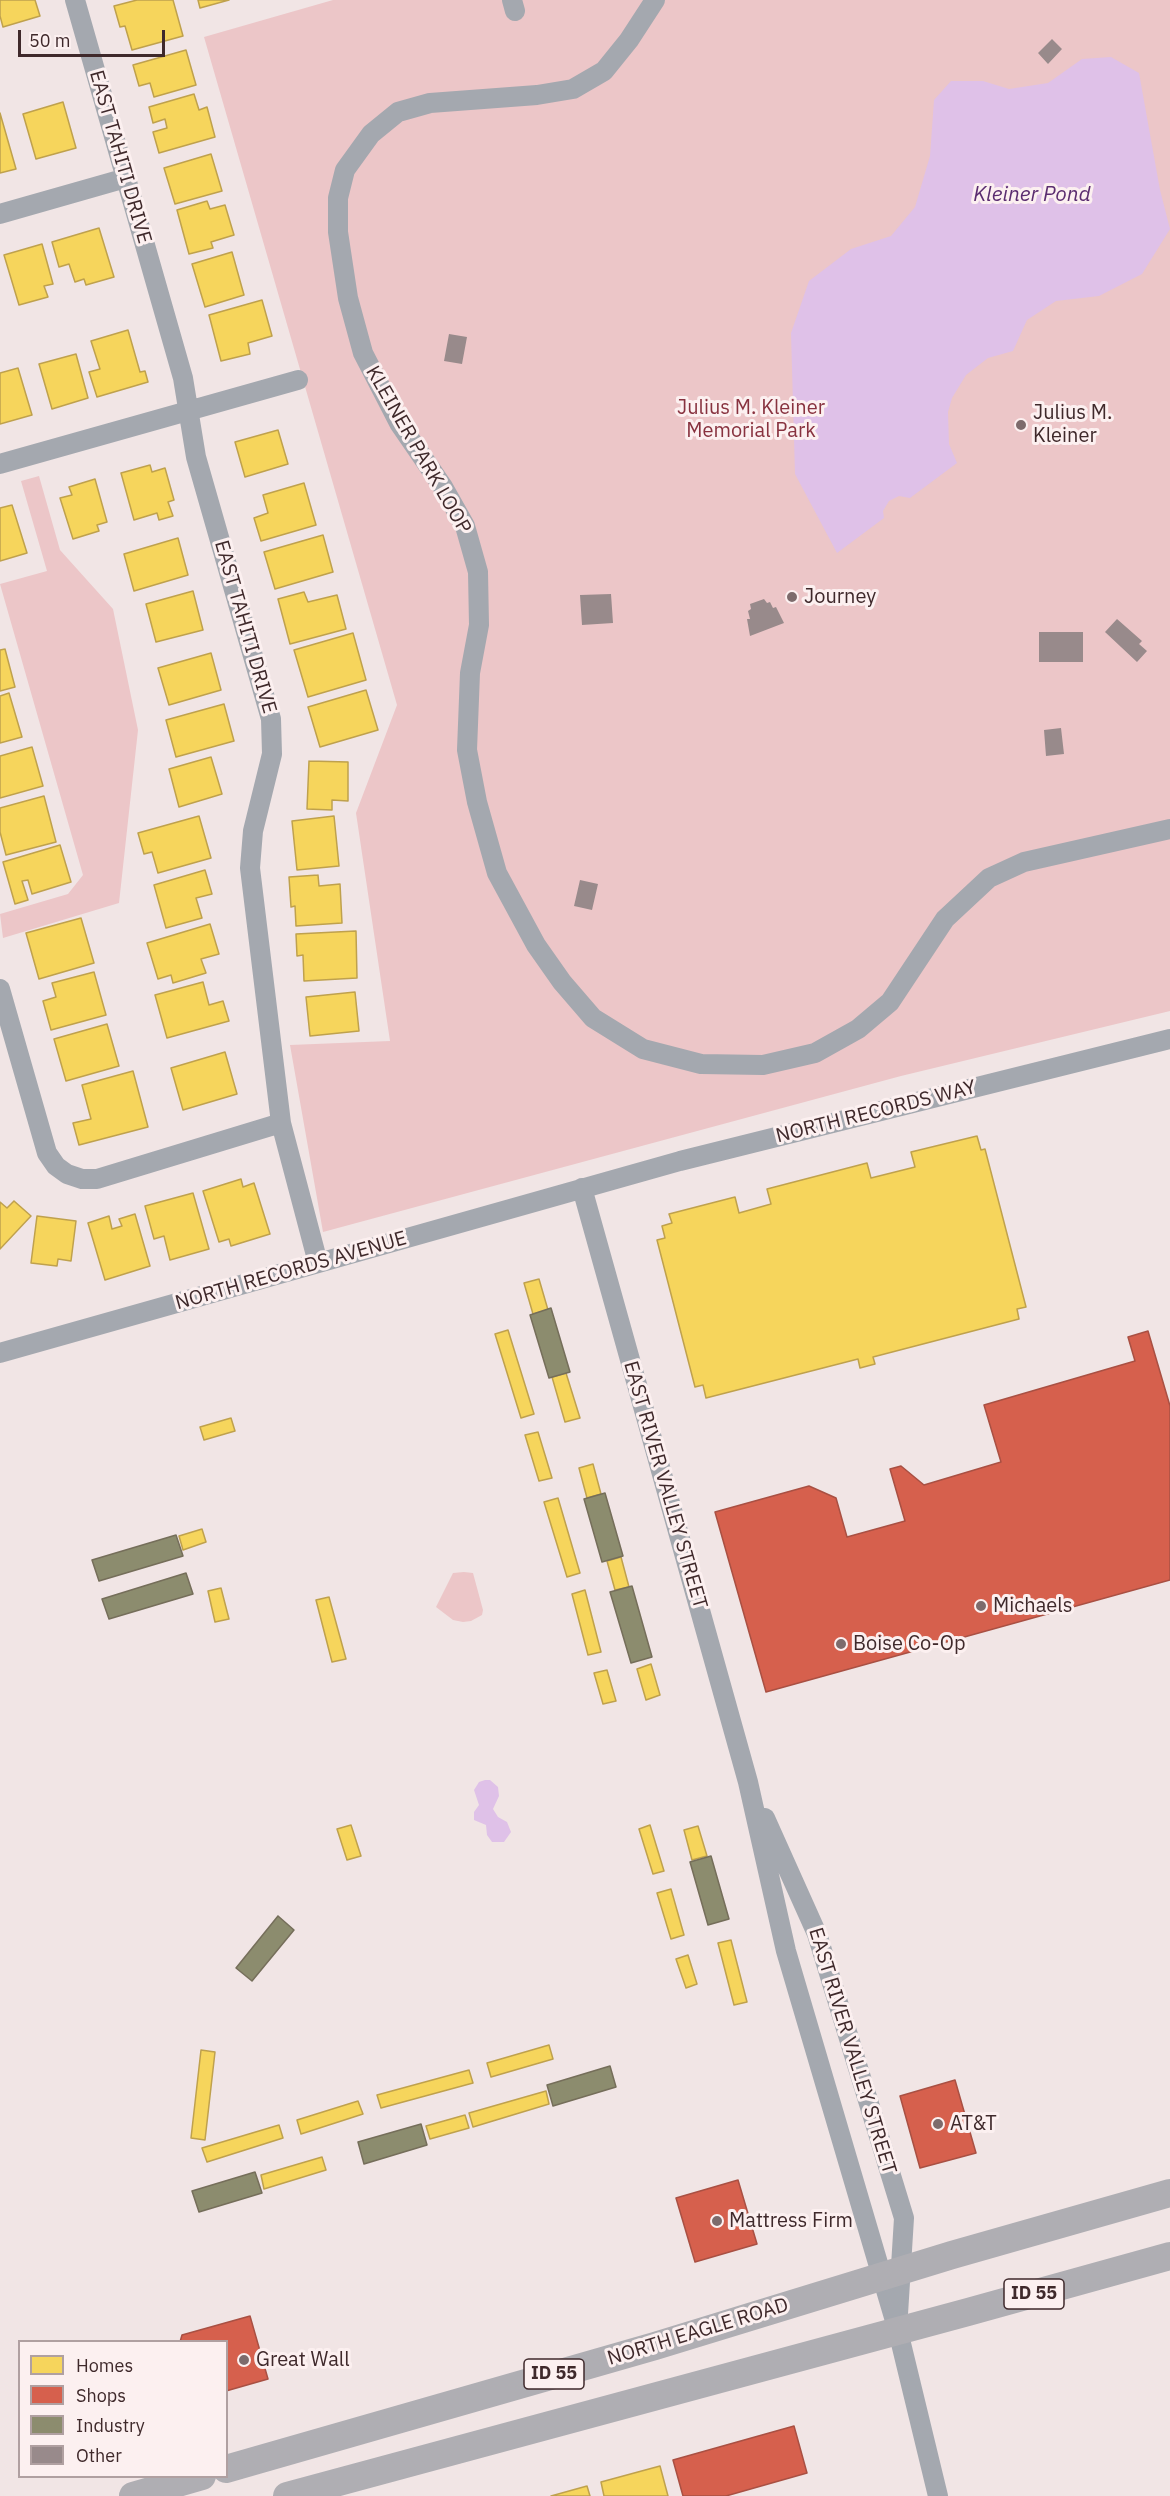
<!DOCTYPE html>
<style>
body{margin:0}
#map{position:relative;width:1170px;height:2496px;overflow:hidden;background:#f1e5e5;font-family:"IBM Plex Sans",sans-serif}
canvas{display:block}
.legend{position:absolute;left:18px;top:2340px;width:210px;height:138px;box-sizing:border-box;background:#fcf0f0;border:2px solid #b0a0a1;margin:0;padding:8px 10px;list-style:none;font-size:18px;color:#3f292b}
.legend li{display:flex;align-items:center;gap:12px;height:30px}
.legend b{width:30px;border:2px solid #b0a0a1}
.scale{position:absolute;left:18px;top:30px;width:147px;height:27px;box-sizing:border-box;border:3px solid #3f292b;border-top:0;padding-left:8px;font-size:18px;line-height:21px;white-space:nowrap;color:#3f292b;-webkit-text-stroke:4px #fcf0f0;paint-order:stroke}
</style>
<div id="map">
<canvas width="1170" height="2496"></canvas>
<ul class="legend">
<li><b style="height:16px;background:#f6d55c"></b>Homes</li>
<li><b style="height:16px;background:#d6604d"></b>Shops</li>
<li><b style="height:16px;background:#8c8c6e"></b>Industry</li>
<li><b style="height:16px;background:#988a8b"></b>Other</li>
</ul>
<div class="scale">50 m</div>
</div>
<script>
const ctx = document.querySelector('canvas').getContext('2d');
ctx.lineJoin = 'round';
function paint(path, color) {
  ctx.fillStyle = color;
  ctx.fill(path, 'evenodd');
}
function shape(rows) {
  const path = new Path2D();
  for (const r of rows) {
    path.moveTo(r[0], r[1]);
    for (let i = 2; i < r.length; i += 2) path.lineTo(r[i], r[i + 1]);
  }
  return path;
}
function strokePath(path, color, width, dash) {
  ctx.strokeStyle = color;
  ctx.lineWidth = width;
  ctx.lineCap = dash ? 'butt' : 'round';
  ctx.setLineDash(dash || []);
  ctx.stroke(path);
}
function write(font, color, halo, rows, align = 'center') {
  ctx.font = font + ' "IBM Plex Sans",sans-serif';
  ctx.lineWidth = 6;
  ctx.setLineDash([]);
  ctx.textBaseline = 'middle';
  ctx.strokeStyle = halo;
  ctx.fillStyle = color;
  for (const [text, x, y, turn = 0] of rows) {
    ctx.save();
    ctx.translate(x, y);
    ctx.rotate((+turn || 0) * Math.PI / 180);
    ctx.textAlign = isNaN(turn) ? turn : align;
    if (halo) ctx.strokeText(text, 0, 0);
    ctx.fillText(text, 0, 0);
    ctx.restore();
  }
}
paint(shape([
 [333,0,1170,0,1170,1011,901,1076,323,1232,290,1045,390,1041,356,813,397,705,204,37],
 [39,476,60,550,113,609,138,730,119,903,3,938,0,914,68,894,83,875,0,584,47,571,21,481],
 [464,1572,473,1573,483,1610,482,1615,471,1621,463,1622,453,1620,436,1607,453,1573]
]), '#ecc6c8');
paint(shape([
 [1111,57,1139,73,1160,190,1170,229,1142,274,1099,296,1056,301,1027,320,1013,351,988,358,966,375,952,398,948,412,949,444,957,463,910,498,899,496,889,501,883,511,884,518,837,553,795,474,791,333,809,281,851,249,891,236,915,207,930,156,934,100,951,81,983,81,1009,89,1048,83,1082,59],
 [485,1780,490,1780,498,1787,499,1796,493,1809,498,1817,507,1822,511,1832,504,1842,492,1842,487,1835,486,1825,474,1820,474,1812,479,1805,474,1790,479,1782]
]), '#dfc1e8');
const homes = shape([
 [0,0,35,0,40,16,3,27,0,16,0,0],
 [137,0,173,0,183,36,132,50,125,26,120,27,114,6,137,0],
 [198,0,229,0,200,8,198,0],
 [186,50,196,85,154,97,150,83,139,86,133,65,186,50],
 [194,94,199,110,207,107,215,137,159,153,153,132,167,128,165,119,153,123,149,107,194,94],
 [63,102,76,148,36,159,23,114,63,102],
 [0,113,16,169,0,173,0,113],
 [211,154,222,191,175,204,164,168,211,154],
 [207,201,210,209,225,205,234,235,211,242,213,248,189,254,177,210,207,201],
 [99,228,114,277,86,285,84,279,75,282,69,264,59,267,52,242,99,228],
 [42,244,53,284,44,286,48,297,19,305,4,255,42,244],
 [232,252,244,295,205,307,192,264,232,252],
 [262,300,272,336,248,343,250,354,221,361,209,315,262,300],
 [128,330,140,372,145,371,148,382,97,397,89,372,100,369,91,341,128,330],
 [76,354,88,398,52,409,39,364,76,354],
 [18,368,32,415,0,424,0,373,18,368],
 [278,430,288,464,245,477,235,442,278,430],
 [150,465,152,472,165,468,174,500,168,502,173,516,159,520,157,513,134,520,121,473,150,465],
 [95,479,107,522,97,525,99,531,73,539,60,498,72,495,69,487,95,479],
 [304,483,316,525,261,541,254,518,268,513,263,495,304,483],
 [12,505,27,553,0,561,0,508,12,505],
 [323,535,333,572,275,589,264,552,323,535],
 [178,538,188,575,134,591,124,554,178,538],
 [193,591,203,630,156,642,146,604,193,591],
 [304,592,308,602,337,595,346,629,290,644,278,599,304,592],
 [353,633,366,680,308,697,294,650,353,633],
 [5,649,15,687,0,691,0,650,5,649],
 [211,653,221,690,169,705,158,668,211,653],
 [366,690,378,730,320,747,308,707,366,690],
 [9,693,22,737,0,743,0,696,9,693],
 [224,704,234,741,176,757,166,720,224,704],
 [32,747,43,786,0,798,0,756,32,747],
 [211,757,222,794,179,807,169,769,211,757],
 [309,761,348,762,348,801,332,800,332,810,307,809,309,761],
 [44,796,56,842,6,855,0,832,0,808,44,796],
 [199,816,211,858,158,873,152,852,144,854,138,833,199,816],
 [334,816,339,866,297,870,292,821,334,816],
 [60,845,71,882,32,894,28,880,22,881,28,900,15,904,3,862,60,845],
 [205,870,212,894,196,898,202,918,166,928,154,885,205,870],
 [318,875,319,886,340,884,342,923,296,926,295,906,291,907,289,877,318,875],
 [81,918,94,963,39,979,26,933,81,918],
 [210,924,219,954,201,959,206,973,173,983,171,975,158,979,147,943,210,924],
 [356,931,357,978,304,981,303,955,297,956,296,934,356,931],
 [94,972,106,1015,51,1030,43,1001,56,997,52,983,94,972],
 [203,982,209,1005,223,1001,229,1021,167,1038,155,995,203,982],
 [355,992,359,1031,310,1036,306,997,355,992],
 [107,1024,119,1066,66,1081,54,1039,107,1024],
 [225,1052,237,1094,183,1110,171,1068,225,1052],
 [133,1071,148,1127,79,1145,73,1123,91,1119,82,1085,133,1071],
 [977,1136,981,1150,985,1149,1026,1307,1017,1309,1019,1319,873,1357,875,1364,860,1368,858,1359,706,1398,703,1385,695,1387,657,1240,665,1238,662,1226,672,1223,669,1214,735,1197,739,1213,771,1204,767,1189,867,1163,871,1178,915,1167,911,1152,977,1136],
 [241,1179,243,1187,254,1183,270,1234,231,1246,229,1239,219,1242,203,1191,241,1179],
 [193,1193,209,1249,170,1260,164,1236,154,1239,145,1206,193,1193],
 [14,1201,31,1216,0,1249,0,1202,7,1208,14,1201],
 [135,1214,150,1266,105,1280,88,1223,109,1216,112,1229,122,1226,119,1219,135,1214],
 [37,1216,76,1221,71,1261,58,1259,57,1266,31,1263,37,1216],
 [539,1279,548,1310,533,1314,524,1283,539,1279],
 [508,1330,534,1414,521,1418,495,1334,508,1330],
 [566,1373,580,1418,565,1422,552,1377,566,1373],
 [231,1418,235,1431,204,1440,200,1427,231,1418],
 [538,1432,552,1478,539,1481,525,1435,538,1432],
 [593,1464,601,1494,587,1498,579,1468,593,1464],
 [558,1498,580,1573,567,1577,544,1502,558,1498],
 [202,1529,206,1542,183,1550,179,1536,202,1529],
 [621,1557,629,1587,615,1590,607,1561,621,1557],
 [221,1588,229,1619,215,1622,208,1591,221,1588],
 [585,1590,601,1652,588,1655,572,1594,585,1590],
 [329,1597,346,1659,332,1662,316,1600,329,1597],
 [651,1664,660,1695,646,1700,637,1669,651,1664],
 [607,1670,616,1701,603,1704,594,1673,607,1670],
 [351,1825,361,1856,347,1860,337,1829,351,1825],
 [650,1825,664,1871,653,1874,639,1829,650,1825],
 [698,1826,707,1856,692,1860,684,1830,698,1826],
 [671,1889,684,1935,671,1939,657,1893,671,1889],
 [731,1940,747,2002,734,2005,718,1943,731,1940],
 [688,1955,697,1984,686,1988,676,1959,688,1955],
 [549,2045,553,2059,491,2077,487,2063,549,2045],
 [201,2050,215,2052,205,2140,191,2138,201,2050],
 [469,2070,473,2083,381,2108,377,2095,469,2070],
 [546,2091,549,2104,473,2127,469,2113,546,2091],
 [358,2101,363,2114,301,2134,297,2120,358,2101],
 [465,2115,469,2128,430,2139,426,2126,465,2115],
 [279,2125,283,2138,207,2162,202,2148,279,2125],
 [322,2157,326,2170,264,2189,261,2175,322,2157],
 [660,2466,668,2496,604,2496,601,2482,660,2466],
 [587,2486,590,2496,551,2496,587,2486]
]);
paint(homes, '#f6d55c');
strokePath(homes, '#bfa14d', 1.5);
const shops = shape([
 [1148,1331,1170,1406,1170,1580,766,1692,715,1512,809,1486,836,1498,847,1537,905,1521,890,1469,901,1466,924,1485,1001,1462,984,1405,1135,1361,1128,1337,1148,1331],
 [955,2080,976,2153,920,2168,900,2096,955,2080],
 [738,2180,757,2244,695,2262,676,2198,738,2180],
 [250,2316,268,2379,226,2391,226,2342,180,2342,182,2335,250,2316],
 [794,2426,807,2473,726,2496,683,2496,673,2460,794,2426]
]);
paint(shops, '#d6604d');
strokePath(shops, '#a95043', 1.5);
const industry = shape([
 [551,1308,570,1372,549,1378,530,1315,551,1308],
 [605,1493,623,1556,602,1562,584,1499,605,1493],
 [176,1535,183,1556,99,1581,92,1560,176,1535],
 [186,1573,193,1594,109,1619,102,1599,186,1573],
 [632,1586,652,1657,631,1663,610,1592,632,1586],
 [711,1856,729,1919,708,1925,690,1862,711,1856],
 [278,1916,294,1930,252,1981,236,1968,278,1916],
 [610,2066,616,2087,553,2106,547,2085,610,2066],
 [421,2124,427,2145,364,2164,358,2142,421,2124],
 [255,2172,262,2193,199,2212,192,2191,255,2172]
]);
paint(industry, '#8c8c6e');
strokePath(industry, '#756e5a', 1.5);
paint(shape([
 [1052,39,1062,49,1048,64,1038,53],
 [449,334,467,337,462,364,444,361],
 [611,594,613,623,582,625,580,595],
 [764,599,767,603,770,602,773,608,776,607,784,623,750,636,747,619,750,619,748,611,751,609,750,604],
 [1117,619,1142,641,1139,644,1147,651,1137,662,1105,632],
 [1039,632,1083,632,1083,662,1039,662],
 [1061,728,1064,754,1046,756,1044,730],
 [580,880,598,884,592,910,574,906]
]), '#988a8b');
strokePath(shape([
 [75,0,183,378,196,457,271,719,272,754,253,831,250,868,281,1123,318,1263],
 [512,0,515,11],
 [655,0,629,40,604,71,573,89,537,95,430,103,398,112,371,134,345,170,338,198,338,232,348,298,363,353,399,423,443,487,465,526,478,572,479,625,470,673,467,750,477,802,497,873,536,945,562,982,593,1018,643,1049,701,1064,763,1065,815,1053,858,1029,890,1002,945,919,989,878,1024,862,1170,829],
 [0,214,126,178],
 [0,464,298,380],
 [0,989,47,1153,56,1166,67,1174,82,1179,97,1179,281,1123],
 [582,1188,748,1782,786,1951,898,2331,938,2496],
 [0,1353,680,1161,1170,1039],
 [765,1818,817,1934,904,2218,898,2314]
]), '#a4a8af', 20);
strokePath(shape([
 [226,2469,655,2346,952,2255,1170,2193],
 [133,2496,202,2476],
 [287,2496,968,2312,1170,2256]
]), '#afaeb3', 28);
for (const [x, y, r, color] of [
 [1021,425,6,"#7d6b6c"],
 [792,597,6,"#7d6b6c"],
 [981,1606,6,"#7d6b6c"],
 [841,1644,6,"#7d6b6c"],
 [938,2124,6,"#7d6b6c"],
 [717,2221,6,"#7d6b6c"],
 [244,2360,6,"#7d6b6c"]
]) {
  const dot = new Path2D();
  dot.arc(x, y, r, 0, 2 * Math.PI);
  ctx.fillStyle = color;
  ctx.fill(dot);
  strokePath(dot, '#fcf0f0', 2);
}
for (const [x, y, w] of [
 [1034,2294,60],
 [554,2374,60]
]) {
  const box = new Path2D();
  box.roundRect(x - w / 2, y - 15, w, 30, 4.5);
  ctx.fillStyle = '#fcf0f0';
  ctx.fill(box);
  strokePath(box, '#3f292b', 1.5);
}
write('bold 18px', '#3f292b', null, [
 ["ID 55",1034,2294],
 ["ID 55",554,2374]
]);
write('20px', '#3f292b', '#fcf0f0', [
 ["EAST TAHITI DRIVE",120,157,74],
 ["KLEINER PARK LOOP",418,450,60],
 ["EAST TAHITI DRIVE",245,627,74],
 ["NORTH RECORDS WAY",876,1112,-14],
 ["NORTH RECORDS AVENUE",291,1271,-16],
 ["EAST RIVER VALLEY STREET",665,1485,74],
 ["EAST RIVER VALLEY STREET",852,2051,73],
 ["NORTH EAGLE ROAD",698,2332,-17]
]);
write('20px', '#88323f', '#fcf0f0', [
 ["Julius M. Kleiner",751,408],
 ["Memorial Park",751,431]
]);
write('20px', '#3f292b', '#fcf0f0', [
 ["Julius M.",1033,413],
 ["Kleiner",1033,436],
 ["Journey",804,597],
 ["Michaels",993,1606],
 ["Boise Co-Op",853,1644],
 ["AT&T",950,2124],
 ["Mattress Firm",729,2221],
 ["Great Wall",256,2360]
], 'left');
write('italic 21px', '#5b2d70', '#fcf0f0', [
 ["Kleiner Pond",1032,195]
]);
</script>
